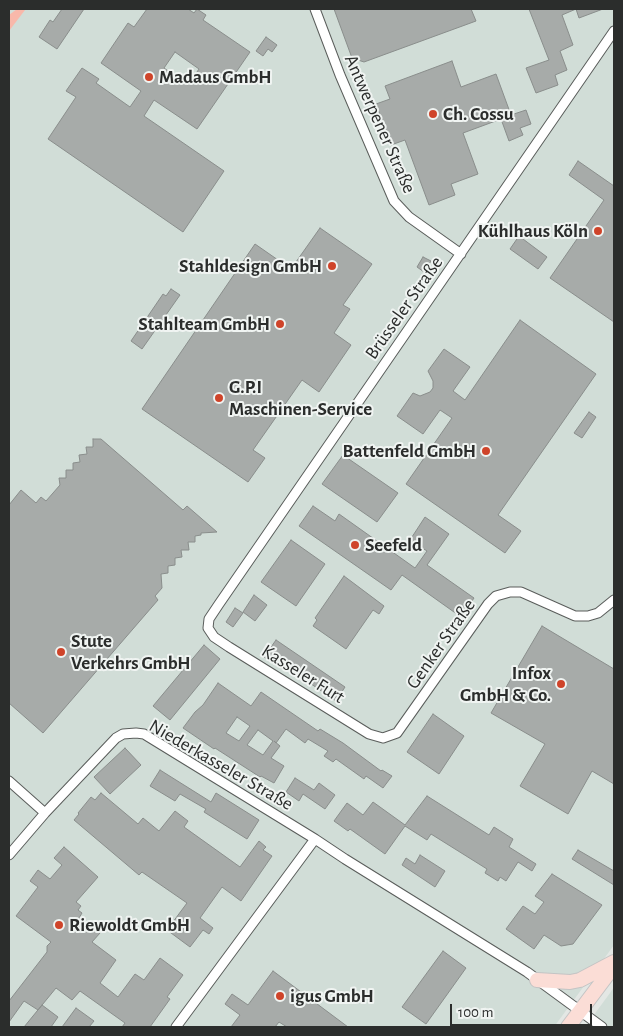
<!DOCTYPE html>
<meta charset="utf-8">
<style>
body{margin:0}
#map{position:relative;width:623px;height:1036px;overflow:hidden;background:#e3e7e4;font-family:"Alegreya Sans",sans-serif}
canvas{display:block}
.frame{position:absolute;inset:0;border:10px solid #2b2d2c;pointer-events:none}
.scale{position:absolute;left:450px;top:1004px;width:142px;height:22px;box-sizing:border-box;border:2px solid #2b2d2c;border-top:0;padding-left:6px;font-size:15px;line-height:18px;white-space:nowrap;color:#2b2d2c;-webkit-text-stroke:4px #f0f4f2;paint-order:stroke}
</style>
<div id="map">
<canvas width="623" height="1036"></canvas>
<div class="frame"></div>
<div class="scale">100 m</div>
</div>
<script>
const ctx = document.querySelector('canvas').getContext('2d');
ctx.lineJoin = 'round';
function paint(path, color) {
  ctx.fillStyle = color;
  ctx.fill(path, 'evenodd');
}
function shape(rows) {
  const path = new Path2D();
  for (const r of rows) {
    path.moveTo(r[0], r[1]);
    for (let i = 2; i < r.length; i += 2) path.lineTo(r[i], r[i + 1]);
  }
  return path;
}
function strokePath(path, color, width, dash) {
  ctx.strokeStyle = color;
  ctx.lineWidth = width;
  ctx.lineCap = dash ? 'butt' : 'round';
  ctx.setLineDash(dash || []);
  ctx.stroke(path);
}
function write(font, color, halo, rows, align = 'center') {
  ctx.font = font + ' "Alegreya Sans",sans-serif';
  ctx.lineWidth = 4;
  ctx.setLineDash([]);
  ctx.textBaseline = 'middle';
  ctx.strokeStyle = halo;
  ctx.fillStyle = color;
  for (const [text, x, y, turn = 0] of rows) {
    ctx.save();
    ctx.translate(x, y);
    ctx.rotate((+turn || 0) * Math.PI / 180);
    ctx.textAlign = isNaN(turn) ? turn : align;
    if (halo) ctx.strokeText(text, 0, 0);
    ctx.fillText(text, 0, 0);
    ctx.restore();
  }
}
paint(shape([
 [9,9,614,9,614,945,554,1027,9,1027],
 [614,987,614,1027,585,1027,610,993]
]), '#d1ddd7');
paint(shape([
 [17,9,24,9,25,10,9,31,9,15]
]), '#f8b8aa');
const building = shape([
 [62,9,84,9,57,49,39,37,50,20,53,22,62,9],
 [147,9,188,9,194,13,197,9,206,15,203,20,250,52,197,129,154,100,144,116,224,171,183,232,48,139,76,97,66,91,82,68,99,79,96,83,130,107,141,91,101,63,128,23,134,27,147,9],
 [175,52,199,69,188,85,164,68,175,52],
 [334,9,471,9,476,21,364,62,352,58,334,9],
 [529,9,576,9,562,15,573,45,560,51,567,70,555,75,558,85,536,93,526,68,549,60,529,9],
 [576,9,603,9,579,18,576,9],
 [266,37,277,45,272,52,268,49,263,56,256,51,266,37],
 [452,61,461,87,496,74,511,115,526,110,531,124,520,128,523,135,509,141,501,119,463,133,478,174,451,184,455,195,429,205,405,140,391,145,376,104,390,99,385,86,452,61],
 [578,161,614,186,614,322,550,278,604,200,569,175,578,161],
 [320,228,372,264,343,305,350,309,334,333,351,345,319,392,302,380,253,450,265,458,248,482,142,409,255,244,291,269,320,228],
 [519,236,547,257,538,269,510,249,519,236],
 [423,257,431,261,424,272,417,267,423,257],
 [171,289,180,295,142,349,131,341,163,294,166,296,171,289],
 [520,320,596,374,498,515,521,531,505,553,406,484,452,418,440,410,423,434,397,416,413,393,420,396,430,392,433,388,433,381,428,371,444,349,470,367,453,391,465,400,520,320],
 [589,412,596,417,582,438,574,433,589,412],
 [93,439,101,439,183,510,187,506,217,532,201,533,201,535,195,536,195,542,188,542,189,550,181,550,182,557,175,558,175,565,168,566,168,573,161,574,162,588,155,596,158,600,43,733,9,703,9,505,21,490,36,503,41,497,46,501,60,485,59,478,66,478,66,470,73,470,73,463,80,462,79,455,87,454,86,447,93,447,93,439],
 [343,455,398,493,377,522,322,484,343,455],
 [313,506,335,521,339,514,415,568,427,551,410,540,425,517,449,534,427,565,474,598,461,617,402,575,391,590,299,526,313,506],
 [291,540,325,564,296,606,261,582,291,540],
 [344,576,384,606,379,614,373,610,346,649,313,626,317,620,315,618,344,576],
 [254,595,267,605,255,621,243,612,254,595],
 [235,608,243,613,233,627,226,622,235,608],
 [542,626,614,669,614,784,592,771,568,814,520,786,545,744,491,713,542,626],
 [276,640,345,687,336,701,285,666,283,669,264,657,276,640],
 [204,645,220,659,170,720,153,706,204,645],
 [218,683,251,706,261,692,318,731,320,729,343,743,381,771,382,770,392,776,383,788,366,776,364,779,336,759,333,762,324,756,328,751,308,739,305,743,286,729,276,743,274,741,280,746,271,758,284,766,274,783,261,776,260,777,215,748,214,749,183,728,195,712,203,705,218,683],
 [237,717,250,726,239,741,226,733,237,717],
 [258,730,273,741,263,755,247,745,258,730],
 [433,714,464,736,439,774,407,752,433,714],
 [125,748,141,765,110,794,94,777,125,748],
 [160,770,211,802,216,793,259,820,247,839,204,812,206,809,180,794,175,801,150,786,160,770],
 [295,778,314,790,319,783,335,795,325,809,303,794,299,801,286,792,295,778],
 [101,793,138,824,143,818,159,831,175,811,188,821,184,827,240,867,259,841,266,847,263,850,272,856,241,901,222,887,200,918,213,928,209,934,203,930,190,947,167,930,187,903,142,872,139,875,74,820,79,814,78,813,91,797,95,800,101,793],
 [427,796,489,835,494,827,513,839,509,847,536,864,532,871,518,862,506,881,500,877,498,881,485,873,487,869,431,834,427,840,405,826,385,854,350,829,348,831,334,821,347,803,363,815,373,802,405,825,427,796],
 [64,847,98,877,76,902,81,906,78,910,82,913,79,918,100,933,92,942,116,960,100,983,118,997,135,974,144,980,160,958,183,975,167,997,170,999,150,1027,122,1027,125,1023,80,991,72,1000,56,988,38,1010,24,1001,9,1022,9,1001,47,952,47,946,51,942,16,916,38,887,30,881,38,870,50,879,62,865,54,858,64,847],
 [578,850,614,871,614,885,572,859,578,850],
 [420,855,445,871,435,887,402,865,406,858,415,864,420,855],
 [552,874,602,905,573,944,561,946,544,935,534,949,506,929,523,906,535,914,544,902,535,896,552,874],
 [443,951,466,968,426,1024,402,1007,443,951],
 [273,971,348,1027,287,1027,279,1022,275,1027,231,1027,240,1015,225,1004,232,994,248,1005,273,971],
 [42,1005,58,1017,51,1027,24,1027,42,1005],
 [76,1008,94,1021,89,1027,62,1027,76,1008]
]);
paint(building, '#a7aba9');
strokePath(building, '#8a8e8c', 1);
const minor = shape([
 [315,9,340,75,394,201,409,217,461,254],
 [614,31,219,604,209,619,208,628,214,637,229,647,369,734,383,738,397,733,488,604,496,596,510,592,521,592,575,616,588,616,598,613,614,600],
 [9,781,45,813],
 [9,855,45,813,116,738,123,734,136,733,144,734,315,839,345,859,527,972,602,1027],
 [176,1027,315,839]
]);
const primary = shape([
 [537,980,570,982,580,980,614,962],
 [568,1027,614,966]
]);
strokePath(minor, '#5a5d5b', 11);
strokePath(primary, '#c4c4c4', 16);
strokePath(minor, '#fff', 9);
strokePath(primary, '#fbddd6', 14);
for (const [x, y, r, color] of [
 [149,77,5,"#cf442a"],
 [433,114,5,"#cf442a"],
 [598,231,5,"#cf442a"],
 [332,266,5,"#cf442a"],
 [280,324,5,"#cf442a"],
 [219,398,5,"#cf442a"],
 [486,451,5,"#cf442a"],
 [355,545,5,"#cf442a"],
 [61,652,5,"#cf442a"],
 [561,684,5,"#cf442a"],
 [59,925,5,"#cf442a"],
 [280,996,5,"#cf442a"]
]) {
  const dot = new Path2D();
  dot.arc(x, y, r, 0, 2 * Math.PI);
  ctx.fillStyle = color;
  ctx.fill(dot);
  strokePath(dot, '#f0f4f2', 2);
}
write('bold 19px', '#2b2d2c', '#f0f4f2', [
 ["Madaus GmbH",159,77],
 ["Ch. Cossu",443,114],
 ["Kühlhaus Köln",588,231,"right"],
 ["Stahldesign GmbH",322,266,"right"],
 ["Stahlteam GmbH",270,324,"right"],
 ["G.P.I",229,387],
 ["Maschinen-Service",229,409],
 ["Battenfeld GmbH",476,451,"right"],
 ["Seefeld",365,545],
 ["Stute",71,641],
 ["Verkehrs GmbH",71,663],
 ["Infox",551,673,"right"],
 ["GmbH & Co.",551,695,"right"],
 ["Riewoldt GmbH",69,925],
 ["igus GmbH",290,996]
], 'left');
write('19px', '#2b2d2c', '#f0f4f2', [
 ["Antwerpener Straße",380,124,66],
 ["Brüsseler Straße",404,308,-55],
 ["Genker Straße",441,644,-55],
 ["Kasseler Furt",303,674,32],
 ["Niederkasseler Straße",221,765,30]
]);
</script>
